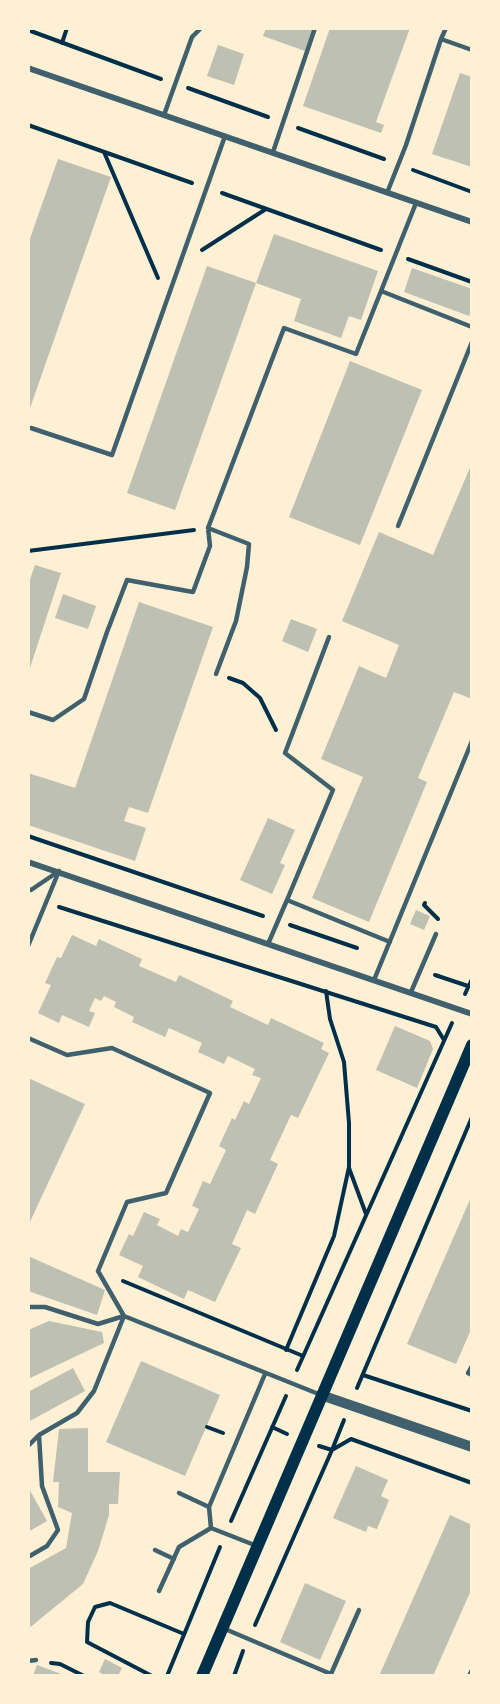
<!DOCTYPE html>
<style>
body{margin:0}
#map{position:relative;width:500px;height:1704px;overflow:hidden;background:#fdf0d5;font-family:"Fira Sans",sans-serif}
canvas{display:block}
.frame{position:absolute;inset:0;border:30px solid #fdf0d5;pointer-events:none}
</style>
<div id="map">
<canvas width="500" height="1704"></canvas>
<div class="frame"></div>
</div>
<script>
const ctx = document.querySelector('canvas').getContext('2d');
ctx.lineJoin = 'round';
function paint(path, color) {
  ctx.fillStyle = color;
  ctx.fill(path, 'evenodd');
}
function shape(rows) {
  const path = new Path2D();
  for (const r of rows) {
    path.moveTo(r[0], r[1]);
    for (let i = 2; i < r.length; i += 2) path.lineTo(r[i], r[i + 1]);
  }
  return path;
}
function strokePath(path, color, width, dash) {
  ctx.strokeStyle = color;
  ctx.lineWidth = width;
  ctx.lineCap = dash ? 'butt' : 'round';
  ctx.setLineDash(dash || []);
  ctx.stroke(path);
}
paint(shape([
 [266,28,313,28,305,51,263,36],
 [330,28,410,28,376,122,384,125,381,133,303,106],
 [218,45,244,54,234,85,207,76],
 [460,73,472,77,472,167,432,154],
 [58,159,111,177,29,411,28,244],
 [274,234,378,271,361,320,349,316,341,338,294,321,301,299,256,283],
 [207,266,256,283,175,510,127,493],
 [412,268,472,289,472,309,469,316,404,292],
 [350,361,422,390,360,545,289,517],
 [471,465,472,699,454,692,418,778,427,782,369,922,312,898,363,777,321,759,359,666,386,678,399,645,342,621,379,532,433,555],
 [35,565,61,573,29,671,28,585],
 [63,594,96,606,88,629,55,618],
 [139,602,213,627,148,813,129,807,124,821,146,828,135,861,28,825,28,773,75,788],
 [291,619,317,629,308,652,282,641],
 [268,818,295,830,280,863,285,865,272,894,240,880],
 [416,910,430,916,424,930,410,924],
 [72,935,96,946,99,939,142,959,139,966,176,982,179,975,233,1001,230,1007,268,1025,271,1018,324,1043,321,1049,329,1053,298,1118,291,1115,270,1160,278,1164,255,1214,247,1210,232,1244,241,1248,215,1302,188,1290,184,1299,138,1277,143,1266,119,1255,129,1234,133,1236,144,1212,160,1219,157,1225,178,1236,181,1229,188,1232,199,1209,192,1206,203,1181,210,1184,226,1150,219,1146,232,1118,235,1120,244,1101,249,1104,261,1078,252,1075,255,1069,228,1056,224,1064,198,1052,202,1043,169,1028,165,1037,132,1022,134,1017,114,1007,116,1002,104,996,101,1001,95,998,89,1011,95,1013,89,1027,62,1015,59,1023,38,1013,51,985,45,983,57,957,61,958],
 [395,1026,430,1041,433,1049,417,1088,376,1070],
 [28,1078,85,1104,28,1226],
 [472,1195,472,1327,456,1364,407,1344],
 [28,1256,105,1290,97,1315,28,1291],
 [49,1321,102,1332,104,1343,28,1379,28,1330],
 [141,1361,220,1395,185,1476,106,1442],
 [73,1368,85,1391,28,1422,28,1392],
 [88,1428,88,1472,120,1472,118,1504,109,1504,109,1515,98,1551,83,1584,28,1629,28,1569,66,1548,72,1513,58,1507,59,1482,53,1482,59,1429],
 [356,1466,388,1480,381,1496,389,1500,377,1529,368,1526,366,1532,333,1518],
 [28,1487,47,1521,28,1532],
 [450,1515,472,1525,472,1588,433,1676,379,1676],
 [305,1583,346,1601,320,1660,280,1642],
 [105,1659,122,1668,118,1676,106,1676,99,1672],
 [37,1665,64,1675,64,1676,33,1676]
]), '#bec0b2');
strokePath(shape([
 [28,30,161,79],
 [62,43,67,28],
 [188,88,268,117],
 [28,125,192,183],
 [298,128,384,159],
 [104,152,158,278],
 [413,170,472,192],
 [222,193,381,250],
 [202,250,266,209],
 [408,259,472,282],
 [28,551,194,530],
 [229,678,243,683,260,698,276,730],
 [28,836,263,916],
 [425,903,424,905,438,919],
 [59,907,436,1027,444,1040],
 [290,925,357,948],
 [435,975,468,986],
 [465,994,472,979],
 [349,1168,366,1214],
 [123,1281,303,1356],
 [286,1350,334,1236,349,1167,349,1123,344,1062,330,1019,326,991],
 [297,1370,452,1023],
 [363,1375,472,1411],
 [357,1388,472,1117],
 [207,1427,223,1433],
 [272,1427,287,1434],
 [319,1446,332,1450,351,1439,472,1483],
 [231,1521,286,1396],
 [255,1625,332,1450,344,1420],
 [51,1663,60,1664,84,1676],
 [152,1676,87,1642,88,1622,95,1607,110,1603,184,1634],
 [167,1676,220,1547],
 [234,1676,243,1651]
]), '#003049', 4);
strokePath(shape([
 [441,39,446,28],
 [164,115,192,37,201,28],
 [273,152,315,28],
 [387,193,406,145,441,39,472,50],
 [381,291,472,327],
 [31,428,112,455,225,136],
 [398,526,472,342],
 [208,528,249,544,247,567,236,621,216,674],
 [329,637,285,753,333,790,287,900,390,942],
 [28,712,53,720,84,699,107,632,127,580,193,592,210,546,208,528,284,328,356,354,416,203],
 [28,889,31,890,59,871],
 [268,944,287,900],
 [28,946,59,871],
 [374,980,472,741],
 [411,992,436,934],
 [28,1038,67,1055,112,1048,210,1093,166,1193,127,1202,98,1271,124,1316,321,1395],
 [28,1307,45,1307,98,1324,124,1316],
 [472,1366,468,1373,472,1375],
 [28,1446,39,1435,77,1413,94,1391,124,1316],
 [179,1493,209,1507,211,1528],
 [209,1507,265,1374],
 [155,1550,174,1559],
 [28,1557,47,1546,58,1530,42,1486,39,1435],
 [159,1591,179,1547,211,1528,257,1546],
 [225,1629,331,1674,359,1610],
 [28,1661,36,1660],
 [469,1676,472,1670]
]), '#3f606c', 4.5);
strokePath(shape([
 [28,68,472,222],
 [28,862,472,1014]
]), '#3f606c', 6);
strokePath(shape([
 [321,1395,472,1447]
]), '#3f606c', 10);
strokePath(shape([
 [202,1676,472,1045]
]), '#003049', 12);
</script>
